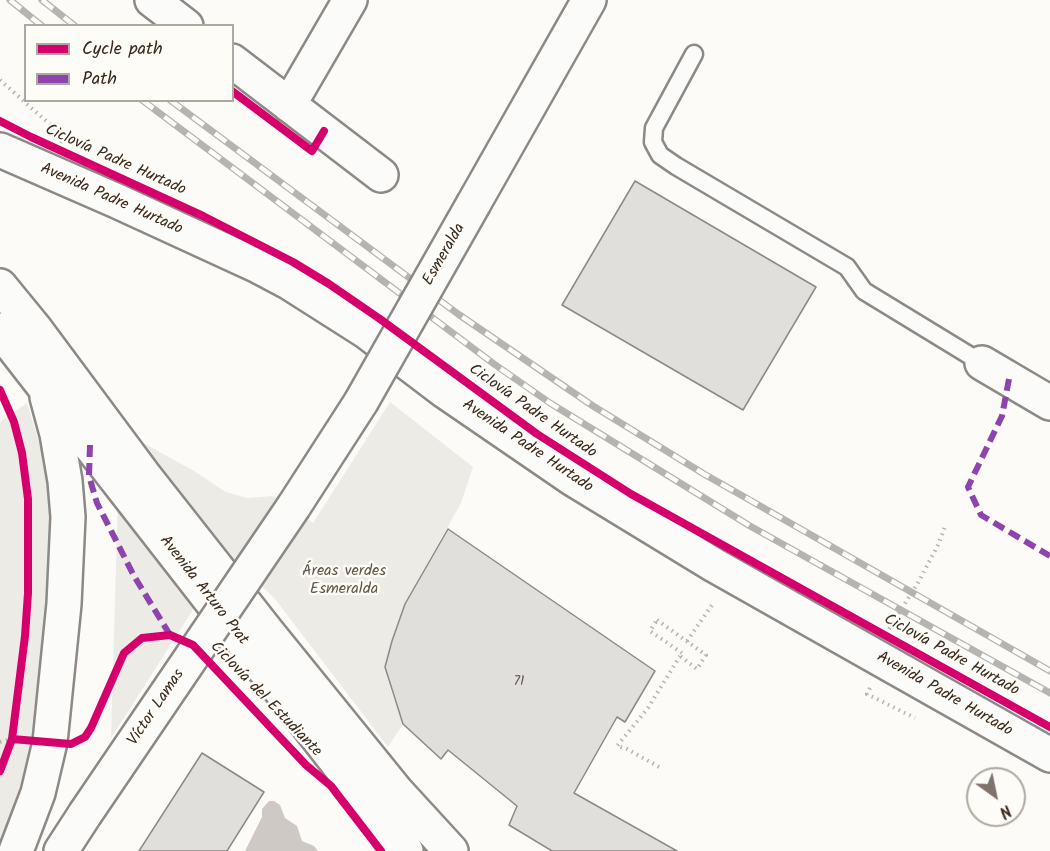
<!DOCTYPE html>
<meta charset="utf-8">
<style>
body{margin:0}
#map{position:relative;width:1050px;height:851px;overflow:hidden;background:#fcfbf8;font-family:Kalam,sans-serif}
canvas{display:block}
.legend{position:absolute;left:24px;top:24px;width:210px;height:78px;box-sizing:border-box;background:#fdfcf7;border:2px solid #afa8a0;margin:0;padding:8px 10px;list-style:none;font-size:18px;color:#3b2a1e}
.legend li{display:flex;align-items:center;gap:12px;height:30px}
.legend b{width:30px;border:2px solid #afa8a0}
.north{position:absolute;left:966px;top:767px;width:60px;height:60px;box-sizing:border-box;background:#fdfcf7;border:2px solid #afa8a0;border-radius:50%;rotate:147deg;font-size:16px;font-weight:700;line-height:24px;text-align:center;color:#3b2a1e}
.north::after{content:'';display:block;margin:auto;width:21px;height:27px;background:#7f736a;clip-path:polygon(50% 0,100% 100%,50% 72%,0 100%)}
</style>
<div id="map">
<canvas width="1050" height="851"></canvas>
<ul class="legend">
<li><b style="height:8px;background:#d6006c"></b>Cycle path</li>
<li><b style="height:8px;background:#8e44ad"></b>Path</li>
</ul>
<div class="north">N</div>
</div>
<script>
const ctx = document.querySelector('canvas').getContext('2d');
ctx.lineJoin = 'round';
function paint(path, color) {
  ctx.fillStyle = color;
  ctx.fill(path, 'evenodd');
}
function shape(rows) {
  const path = new Path2D();
  for (const r of rows) {
    path.moveTo(r[0], r[1]);
    for (let i = 2; i < r.length; i += 2) path.lineTo(r[i], r[i + 1]);
  }
  return path;
}
function strokePath(path, color, width, dash) {
  ctx.strokeStyle = color;
  ctx.lineWidth = width;
  ctx.lineCap = dash ? 'butt' : 'round';
  ctx.setLineDash(dash || []);
  ctx.stroke(path);
}
function write(font, color, halo, rows, align = 'center') {
  ctx.font = font + ' Kalam,sans-serif';
  ctx.lineWidth = 5;
  ctx.setLineDash([]);
  ctx.textBaseline = 'middle';
  ctx.strokeStyle = halo;
  ctx.fillStyle = color;
  for (const [text, x, y, turn = 0] of rows) {
    ctx.save();
    ctx.translate(x, y);
    ctx.rotate((+turn || 0) * Math.PI / 180);
    ctx.textAlign = isNaN(turn) ? turn : align;
    if (halo) ctx.strokeText(text, 0, 0);
    ctx.fillText(text, 0, 0);
    ctx.restore();
  }
}
paint(shape([
 [390,402,473,467,461,503,405,604,392,641,385,667,392,694,403,724,388,747,275,599,153,482,104,421,194,471,226,492,247,498,274,496,313,523],
 [27,403,46,465,54,520,42,721,17,806,0,843,0,422],
 [118,497,198,602,111,738]
]), '#edebe6');
paint(shape([
 [269,801,274,801,280,805,285,818,297,826,302,841,314,846,318,851,245,851,262,817,262,809]
]), '#cec9c4');
const building = shape([
 [635,181,816,287,743,410,562,305,635,181],
 [448,529,655,671,625,722,617,717,574,793,677,851,552,851,509,825,517,806,448,750,441,759,403,724,385,667,392,641,405,604,448,529],
 [202,753,264,792,227,851,139,851,202,753]
]);
paint(building, '#e0dfdc');
strokePath(building, '#8d8985', 1.5);
const lane = shape([
 [694,54,654,128,653,142,660,155,676,166,847,267,864,291,982,363]
]);
const street = shape([
 [152,0,186,26],
 [232,61,381,175],
 [289,105,350,0],
 [982,363,1050,403]
]);
const primary = shape([
 [0,150,117,201,256,265,290,283,367,332,446,392,573,479,714,565,1050,755],
 [474,203,589,0],
 [0,286,36,330,146,478,268,633,396,791,451,851],
 [0,330,406,851],
 [294,506,361,402],
 [16,851,38,793,50,742,64,604,68,517,65,481,57,434,47,397],
 [61,851,85,814]
]);
strokePath(lane, '#8d8985', 21);
strokePath(street, '#8d8985', 38);
strokePath(primary, '#8d8985', 38);
strokePath(shape([
 [0,80,63,136,60,144],
 [657,620,706,655,697,669,680,656,682,653,650,631,657,620],
 [889,629,919,581,938,545,946,524],
 [687,641,712,605],
 [870,688,867,694,915,718],
 [0,742,12,739],
 [659,767,627,749,617,746,648,708,680,656]
]), '#b6b4b1', 4, [1.5, 4.5]);
strokePath(lane, '#fbfbf9', 16);
strokePath(street, '#fbfbf9', 33);
strokePath(primary, '#fbfbf9', 33);
const rail = shape([
 [10,0,42,26],
 [42,0,75,26],
 [142,100,494,364,550,403,750,526,1050,693],
 [170,100,458,314,593,406,704,474,1050,671]
]);
strokePath(rail, '#b6b4b1', 7);
strokePath(rail, '#fdfcf7', 4.5, [14]);
const primaryBridge = shape([
 [361,402,474,203],
 [85,814,294,506]
]);
strokePath(primaryBridge, '#8d8985', 38, []);
strokePath(primaryBridge, '#fbfbf9', 33);
strokePath(shape([
 [1009,379,1002,416,968,487,981,515,1050,556],
 [90,445,89,476,97,503,134,576,170,635]
]), '#8e44ad', 6, [12, 6]);
strokePath(shape([
 [232,91,312,151,324,131],
 [0,121,31,137,203,216,293,262,329,284,380,319,537,434,631,494,1050,727],
 [0,390,14,422,22,453,28,499,28,593,25,636,12,739,0,771],
 [12,739,71,744,85,737,91,728,124,653,142,638,170,635,193,645,306,765,331,786,381,851]
]), '#d6006c', 8);
write('14px', '#64574e', null, [
 ["71",519,683]
]);
write('16px', '#3b2a1e', '#fdfcf7', [
 ["Ciclovía Padre Hurtado",115,161,24],
 ["Avenida Padre Hurtado",111,200,24],
 ["Esmeralda",445,255,-60],
 ["Ciclovía Padre Hurtado",532,412,35],
 ["Avenida Padre Hurtado",527,447,34],
 ["Avenida Arturo Prat",203,591,52],
 ["Ciclovía Padre Hurtado",951,656,29],
 ["Avenida Padre Hurtado",944,695,30],
 ["Ciclovía del Estudiante",265,700,46],
 ["Víctor Lamas",157,708,-56]
]);
write('16px', '#64574c', '#fdfcf7', [
 ["Áreas verdes",344,572],
 ["Esmeralda",344,590]
]);
</script>
